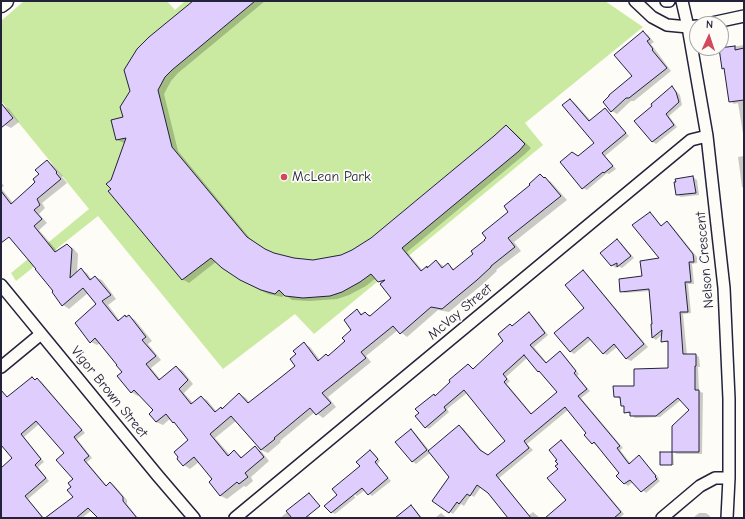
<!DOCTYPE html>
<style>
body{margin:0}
#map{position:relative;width:745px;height:519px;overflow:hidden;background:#fdfcf7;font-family:"Comic Neue",sans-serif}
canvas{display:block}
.frame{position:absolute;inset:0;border:2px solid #22223b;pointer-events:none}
.north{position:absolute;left:689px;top:16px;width:40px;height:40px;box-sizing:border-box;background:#fdfcf7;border:1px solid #a5a5ac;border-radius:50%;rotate:3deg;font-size:11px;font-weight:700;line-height:16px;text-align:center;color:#22223b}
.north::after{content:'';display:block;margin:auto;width:14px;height:18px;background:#d1495b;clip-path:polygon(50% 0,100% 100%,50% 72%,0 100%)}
</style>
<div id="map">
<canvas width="745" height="519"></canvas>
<div class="frame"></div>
<div class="north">N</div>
</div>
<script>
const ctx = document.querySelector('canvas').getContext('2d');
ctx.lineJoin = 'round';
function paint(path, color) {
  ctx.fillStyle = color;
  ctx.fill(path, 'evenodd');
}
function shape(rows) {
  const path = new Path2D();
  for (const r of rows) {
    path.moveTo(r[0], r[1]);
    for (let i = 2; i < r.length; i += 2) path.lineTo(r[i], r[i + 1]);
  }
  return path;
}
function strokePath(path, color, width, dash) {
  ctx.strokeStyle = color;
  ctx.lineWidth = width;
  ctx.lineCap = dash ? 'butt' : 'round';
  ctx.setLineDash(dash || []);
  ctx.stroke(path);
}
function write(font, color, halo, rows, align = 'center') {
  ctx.font = font + ' "Comic Neue",sans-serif';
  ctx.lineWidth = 3.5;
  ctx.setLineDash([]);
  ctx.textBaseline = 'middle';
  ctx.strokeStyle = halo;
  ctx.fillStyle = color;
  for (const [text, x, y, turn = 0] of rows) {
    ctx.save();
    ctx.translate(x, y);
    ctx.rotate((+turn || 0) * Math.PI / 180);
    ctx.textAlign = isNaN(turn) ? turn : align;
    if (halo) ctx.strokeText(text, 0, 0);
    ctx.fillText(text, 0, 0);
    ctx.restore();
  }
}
paint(shape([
 [24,1,167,1,175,10,185,1,605,1,643,27,525,123,543,145,314,334,295,314,223,369,98,216,16,281,11,273,89,209,1,101,1,21]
]), '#cbeaa1');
paint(shape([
 [194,1,265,1,178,73,171,81,164,94,178,151,253,242,262,248,273,254,294,259,313,261,341,256,362,246,495,137,506,126,512,130,531,148,525,154,407,252,423,271,427,268,428,268,436,261,445,267,448,264,455,270,475,254,541,175,551,182,567,200,514,242,521,251,496,270,497,271,483,284,449,312,438,310,407,337,398,330,366,356,371,362,328,397,336,407,323,418,315,412,280,441,281,442,268,453,261,450,236,421,215,438,230,455,234,451,243,458,255,448,261,451,269,461,251,477,253,481,246,487,244,486,227,499,221,496,210,483,214,480,199,462,190,469,184,465,178,459,190,440,177,424,171,418,163,425,156,422,154,410,140,394,138,396,131,392,118,365,100,343,97,345,91,342,98,305,88,293,69,309,63,305,54,291,1,226,1,188,13,203,37,182,47,161,53,165,63,176,62,177,67,183,42,203,45,208,39,214,47,223,39,230,58,252,67,245,73,248,78,254,77,273,81,270,87,273,92,280,95,277,102,280,116,299,108,305,120,321,125,316,127,318,129,316,135,320,152,341,148,344,161,360,151,368,161,380,177,367,183,371,193,384,184,393,193,403,201,397,207,400,217,412,221,408,223,409,240,394,246,398,250,403,296,366,297,354,304,344,310,347,320,360,326,355,329,357,347,342,352,331,357,311,363,314,365,313,371,316,392,298,382,284,376,278,366,286,349,295,337,299,310,301,292,300,285,295,282,297,268,294,256,288,217,261,189,283,182,279,112,189,112,181,126,143,124,143,117,140,124,117],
 [643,32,648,35,654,42,651,44,671,71,634,101,631,101,617,114,612,111,634,76],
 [744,45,744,140,738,103,734,104,730,101,725,69,723,68,720,49],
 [672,87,680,95,682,105,669,116,677,127,656,144,653,142,636,121,654,106],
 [571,100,574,102,591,121,605,109,608,112,629,136,605,156,616,169,609,174,607,173,587,190,583,188,579,157,595,144],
 [2,105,9,109,19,122,11,128,5,125,1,120,1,106],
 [743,152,744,152,744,188,742,187,738,157,743,156],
 [693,177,697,180,699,195,681,197,677,195,677,183],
 [1,182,4,186,1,188],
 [650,213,654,216,662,227,667,223,671,225,697,257,697,263,692,264,694,284,688,284,691,313,683,314,687,355,696,355,699,357,700,367,698,367,699,391,703,393,702,454,677,454,673,452,674,465,663,465,661,453,673,453,673,426,690,411,681,400,660,417,635,418,631,414,625,412,625,407,622,405,621,399,615,397,669,369,669,343,662,341,663,334,656,340,653,338,652,325,653,324,650,291,625,293,621,291,644,277,661,258],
 [617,241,621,243,634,258,622,268,618,266,616,268,612,265],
 [583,271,587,274,648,347,631,361,627,359,617,347,607,355,603,353,592,339,574,354,571,352,585,308],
 [529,314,533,316,548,335,534,347,547,363,560,352,564,355,579,374,577,376,590,391,581,398,623,448,620,450,631,464,639,457,642,459,659,478,658,479,660,481,646,493,633,482,628,486,625,484,617,476,620,473,598,445,597,446,593,443,586,435,588,433,568,410,527,444,533,450,499,478,529,515,533,512,540,518,509,518,488,493,481,487,474,497,471,495,464,506,461,504,453,514,450,512,450,477,430,453,416,464,412,461,411,430,415,433,430,451,459,426,463,428,484,453,488,456,507,441,467,393,447,409,449,412,429,429,425,427,436,397,468,365,474,369,505,341,513,327],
 [527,358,559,392,532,414,507,384,510,381,506,377],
 [32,378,41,381,85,433,77,439,92,458,87,462,107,486,111,483,114,485,127,500,127,504,138,518,99,518,92,510,82,518,46,518,74,497,73,487,74,479,65,454,39,424,24,437,44,462,38,467,49,481,28,499,44,518,1,518,1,469,14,458,1,443,1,395,3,393,8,398],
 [561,441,565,444,624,514,620,518,547,518,567,501,559,464],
 [370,451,374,453,380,461,377,465,391,481,372,496,365,490,357,496,354,494,355,498,335,514,332,512,338,495,361,466],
 [297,504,301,506,311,518,280,518],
 [411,507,415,509,422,518,397,518],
 [441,513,447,518,435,518],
 [699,513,706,513,710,516,710,518,693,518]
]), '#0003');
const building = shape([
 [193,1,255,1,172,70,165,77,158,90,172,147,247,237,265,249,274,253,294,258,313,260,341,255,352,250,371,238,494,136,506,125,525,144,519,151,402,248,421,271,427,266,427,268,436,260,442,268,448,263,453,270,473,254,471,251,485,240,484,240,486,238,482,233,508,212,504,206,530,185,529,184,540,174,544,178,545,177,561,196,508,238,515,247,491,266,491,267,477,280,442,309,431,307,400,334,393,326,361,352,366,358,322,393,331,403,316,415,310,408,274,438,275,439,261,450,231,416,210,434,228,456,234,450,241,458,255,446,264,457,245,473,248,477,239,484,237,482,220,496,209,482,212,479,194,457,183,466,177,459,178,457,174,452,188,440,174,422,173,423,166,414,156,422,149,414,153,410,134,390,131,393,117,376,122,372,116,365,117,365,95,338,90,343,75,323,96,304,83,288,62,306,52,292,53,291,35,269,36,269,9,237,1,243,1,191,11,204,31,186,35,182,33,179,39,174,35,170,47,160,57,172,56,173,61,179,37,199,40,205,34,210,42,219,34,226,55,252,67,244,72,249,70,278,81,268,90,280,95,276,111,295,102,301,118,321,125,315,126,317,129,315,146,337,142,340,156,356,146,364,159,380,176,366,188,380,179,389,191,404,201,396,215,412,221,407,222,409,239,393,248,403,280,378,295,366,290,359,296,354,293,351,304,342,318,361,326,354,328,356,345,341,342,338,351,330,344,320,357,309,361,315,365,312,368,315,370,316,391,298,380,284,385,280,378,282,371,274,360,282,342,292,330,296,303,298,285,296,279,290,275,294,261,290,240,280,222,268,211,258,182,280,108,191,111,189,106,184,111,180,126,138,116,140,111,120,123,117,120,107,130,91,124,70,137,49,149,37,193,1],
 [643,31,650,39,647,41,653,49,652,50,667,68,629,98,626,98,611,112,603,102,609,96,609,95,632,76,614,55,643,31],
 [735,46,735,50,744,48,744,100,729,102,724,68,722,69,719,48,735,46],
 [672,86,676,92,679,102,666,114,674,125,652,142,634,121,652,106,651,104,672,86],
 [570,99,589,121,605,108,626,133,602,153,613,166,604,173,603,172,582,189,560,162,572,152,578,156,594,143,562,105,570,99],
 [1,103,13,118,1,128,1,103],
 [693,176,696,193,676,195,674,182,676,182,675,179,693,176],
 [650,212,661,226,667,221,693,254,694,262,689,262,691,282,685,282,688,312,680,312,683,354,696,354,696,366,695,366,695,390,699,390,699,452,672,452,672,426,689,410,678,398,656,416,630,416,630,412,624,413,624,406,621,406,620,397,614,397,613,386,634,386,634,369,668,368,668,341,661,342,662,330,652,338,651,324,652,324,649,289,620,292,619,279,642,276,640,261,659,258,632,225,650,212],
 [617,239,631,256,617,267,617,263,611,266,600,253,617,239],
 [583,270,644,344,626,359,614,344,603,354,588,337,570,352,554,333,584,308,565,285,583,270],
 [529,312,545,333,530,345,546,363,560,351,576,371,574,373,587,389,578,396,620,446,617,448,629,464,639,455,656,476,655,477,657,479,641,492,630,480,624,484,616,476,619,473,594,442,592,444,584,435,586,433,565,407,524,441,529,448,496,475,531,518,508,518,488,493,477,485,470,496,467,494,459,504,457,502,449,513,432,501,449,477,428,451,459,425,480,450,488,455,505,441,464,390,444,407,446,410,425,428,415,416,419,413,415,409,434,394,435,396,450,382,449,380,468,364,473,369,503,341,498,334,510,324,512,326,529,312],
 [524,355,538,372,539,371,557,392,531,414,504,382,507,379,503,374,524,355],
 [32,377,35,380,37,378,82,430,74,437,89,456,84,460,106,486,110,482,123,497,123,501,137,518,98,518,88,508,76,518,45,518,73,497,67,490,71,487,68,483,73,479,56,460,64,453,36,421,21,434,41,459,35,465,46,478,25,496,43,518,1,518,1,468,12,458,1,445,1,390,7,397,32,377],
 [411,429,427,450,412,462,395,442,411,429],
 [561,440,621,512,614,518,545,518,566,500,547,478,558,469,555,466,558,464,555,461,557,460,549,450,561,440],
 [370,450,378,459,375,462,388,478,368,495,362,488,331,513,324,506,337,495,332,489,360,466,356,462,370,450],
 [660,452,672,452,672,465,660,465,660,452],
 [309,493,320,506,305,518,292,518,286,511,309,493],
 [411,505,421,518,395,518,411,505]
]);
paint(building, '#dfcdfe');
strokePath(building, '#22223b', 1);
const minor = shape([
 [635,1,652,17,667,25,688,27,697,26],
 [666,1,669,1],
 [682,1,688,27,707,136,724,288,729,399,729,478,727,518],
 [707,24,744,16],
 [1,285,158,476,194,518],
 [1,367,41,334],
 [235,518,691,140,707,136],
 [662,518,700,486,715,478,729,478]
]);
const secondary = shape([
 [1,4,5,1]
]);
strokePath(minor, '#22223b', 14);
strokePath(secondary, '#22223b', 19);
strokePath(minor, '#fdfcf7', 11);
strokePath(secondary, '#fdfcf7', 16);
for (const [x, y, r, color] of [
 [284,177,4,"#d1495b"]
]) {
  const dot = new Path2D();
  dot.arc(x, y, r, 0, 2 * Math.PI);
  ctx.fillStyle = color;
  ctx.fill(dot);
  strokePath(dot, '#fdfcf7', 1.5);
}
write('14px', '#22223b', '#fdfcf7', [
 ["McLean Park",292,177]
], 'left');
write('14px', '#22223b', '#fdfcf7', [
 ["Nelson Crescent",705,260,-95],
 ["McVay Street",460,312,-40],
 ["Vigor Brown Street",109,392,51]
]);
</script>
